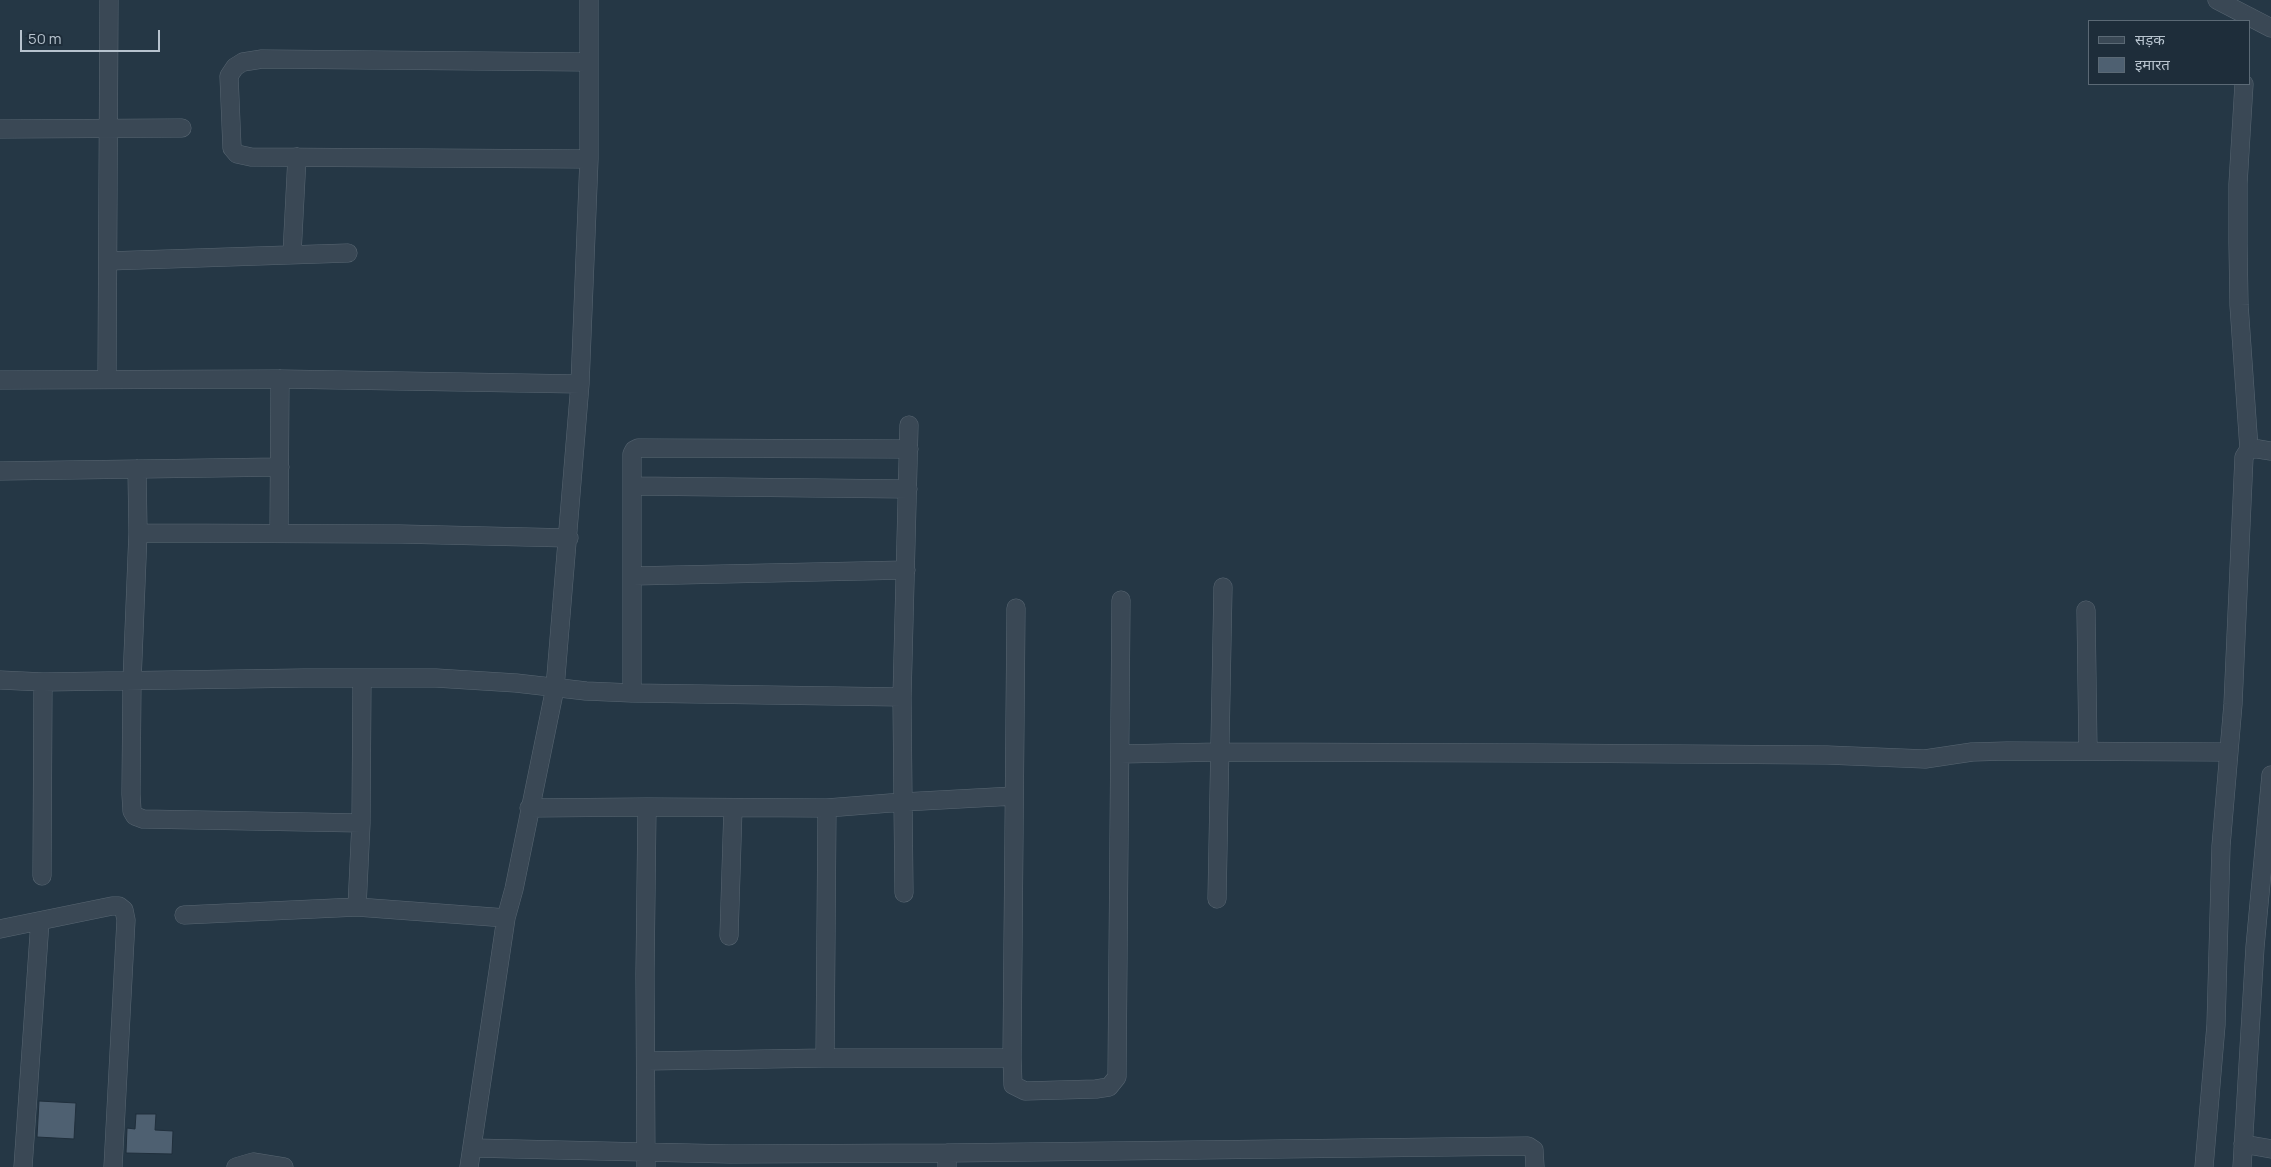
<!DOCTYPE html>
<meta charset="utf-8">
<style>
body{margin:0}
#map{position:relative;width:2271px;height:1167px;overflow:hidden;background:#253745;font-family:Manrope,"Noto Sans Devanagari",sans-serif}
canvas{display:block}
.legend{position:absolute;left:2088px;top:20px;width:162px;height:65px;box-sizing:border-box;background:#1e2d3a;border:1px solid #5b6975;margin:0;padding:6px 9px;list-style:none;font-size:15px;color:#b7c3ce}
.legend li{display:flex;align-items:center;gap:10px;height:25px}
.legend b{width:25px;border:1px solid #5b6975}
.scale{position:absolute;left:20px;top:30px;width:140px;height:22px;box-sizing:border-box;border:2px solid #b7c3ce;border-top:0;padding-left:6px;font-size:15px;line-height:18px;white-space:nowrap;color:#b7c3ce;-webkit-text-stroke:4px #1e2d3a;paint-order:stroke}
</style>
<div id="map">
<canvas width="2271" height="1167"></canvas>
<ul class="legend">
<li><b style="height:6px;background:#3a4855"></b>सड़क</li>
<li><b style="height:14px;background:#4e6071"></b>इमारत</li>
</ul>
<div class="scale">50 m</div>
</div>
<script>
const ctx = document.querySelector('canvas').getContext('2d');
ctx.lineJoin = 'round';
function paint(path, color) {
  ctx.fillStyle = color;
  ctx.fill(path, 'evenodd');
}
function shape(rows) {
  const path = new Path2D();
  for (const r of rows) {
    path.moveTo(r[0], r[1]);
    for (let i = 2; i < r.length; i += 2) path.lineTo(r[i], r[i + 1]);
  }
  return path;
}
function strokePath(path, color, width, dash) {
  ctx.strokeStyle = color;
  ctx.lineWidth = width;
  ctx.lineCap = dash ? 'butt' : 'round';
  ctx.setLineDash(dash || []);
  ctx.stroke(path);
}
const building = shape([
 [39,1101,76,1103,74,1139,37,1137,39,1101],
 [136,1114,156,1114,155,1130,173,1131,172,1154,126,1153,127,1128,135,1129,136,1114]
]);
paint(building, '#4e6071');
strokePath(building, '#202f3c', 1);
const minor = shape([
 [2217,0,2271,28],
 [588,62,262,59,243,62,235,67,229,76,232,148,237,154,251,157,589,159],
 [2244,84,2238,184,2238,243,2239,305,2249,449],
 [0,129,182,128],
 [292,254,297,157],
 [108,261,348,253],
 [107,379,109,0],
 [0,380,280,379,580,384],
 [137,469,138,533],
 [0,471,280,467],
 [632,486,632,454,634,450,638,448,909,449],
 [279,533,280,379],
 [633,576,906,570],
 [1016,608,1012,1058,1013,1085,1025,1091,1096,1089,1109,1087,1117,1077,1121,600],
 [2086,610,2088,751],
 [0,680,43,682,304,678,436,678,516,683,586,691,632,693,902,697],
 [632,693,632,486,908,489],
 [1120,754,1220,752,1535,753,1827,755,1925,759,1972,752,2007,751,2228,752],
 [529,808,647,807],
 [361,823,143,819,135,816,132,811,131,794,132,681,138,533,400,534,569,538],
 [42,876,43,682],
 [904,893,903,802,1014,796],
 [1217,899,1223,587],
 [357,907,361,823,362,678],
 [184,915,357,907,506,918],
 [0,929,112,906,119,906,124,910,126,920,113,1167],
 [729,936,733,808],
 [825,1058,827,808],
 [647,1061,825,1058,1012,1058],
 [2243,1144,2271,1149],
 [473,1148,730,1154,947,1153,947,1167],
 [947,1153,1528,1146,1534,1150,1535,1167],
 [23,1167,40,921],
 [236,1167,253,1162,284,1167],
 [469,1167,506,918,514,889,555,688,580,384,589,159,589,0],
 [646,1167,645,974,647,807,827,808,903,802,902,697,909,425],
 [2204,1167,2216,1025,2221,846,2233,704,2244,457,2249,449,2258,449,2271,451],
 [2242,1167,2255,947,2271,775]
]);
strokePath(minor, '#586672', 19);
strokePath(minor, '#3a4855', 18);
</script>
